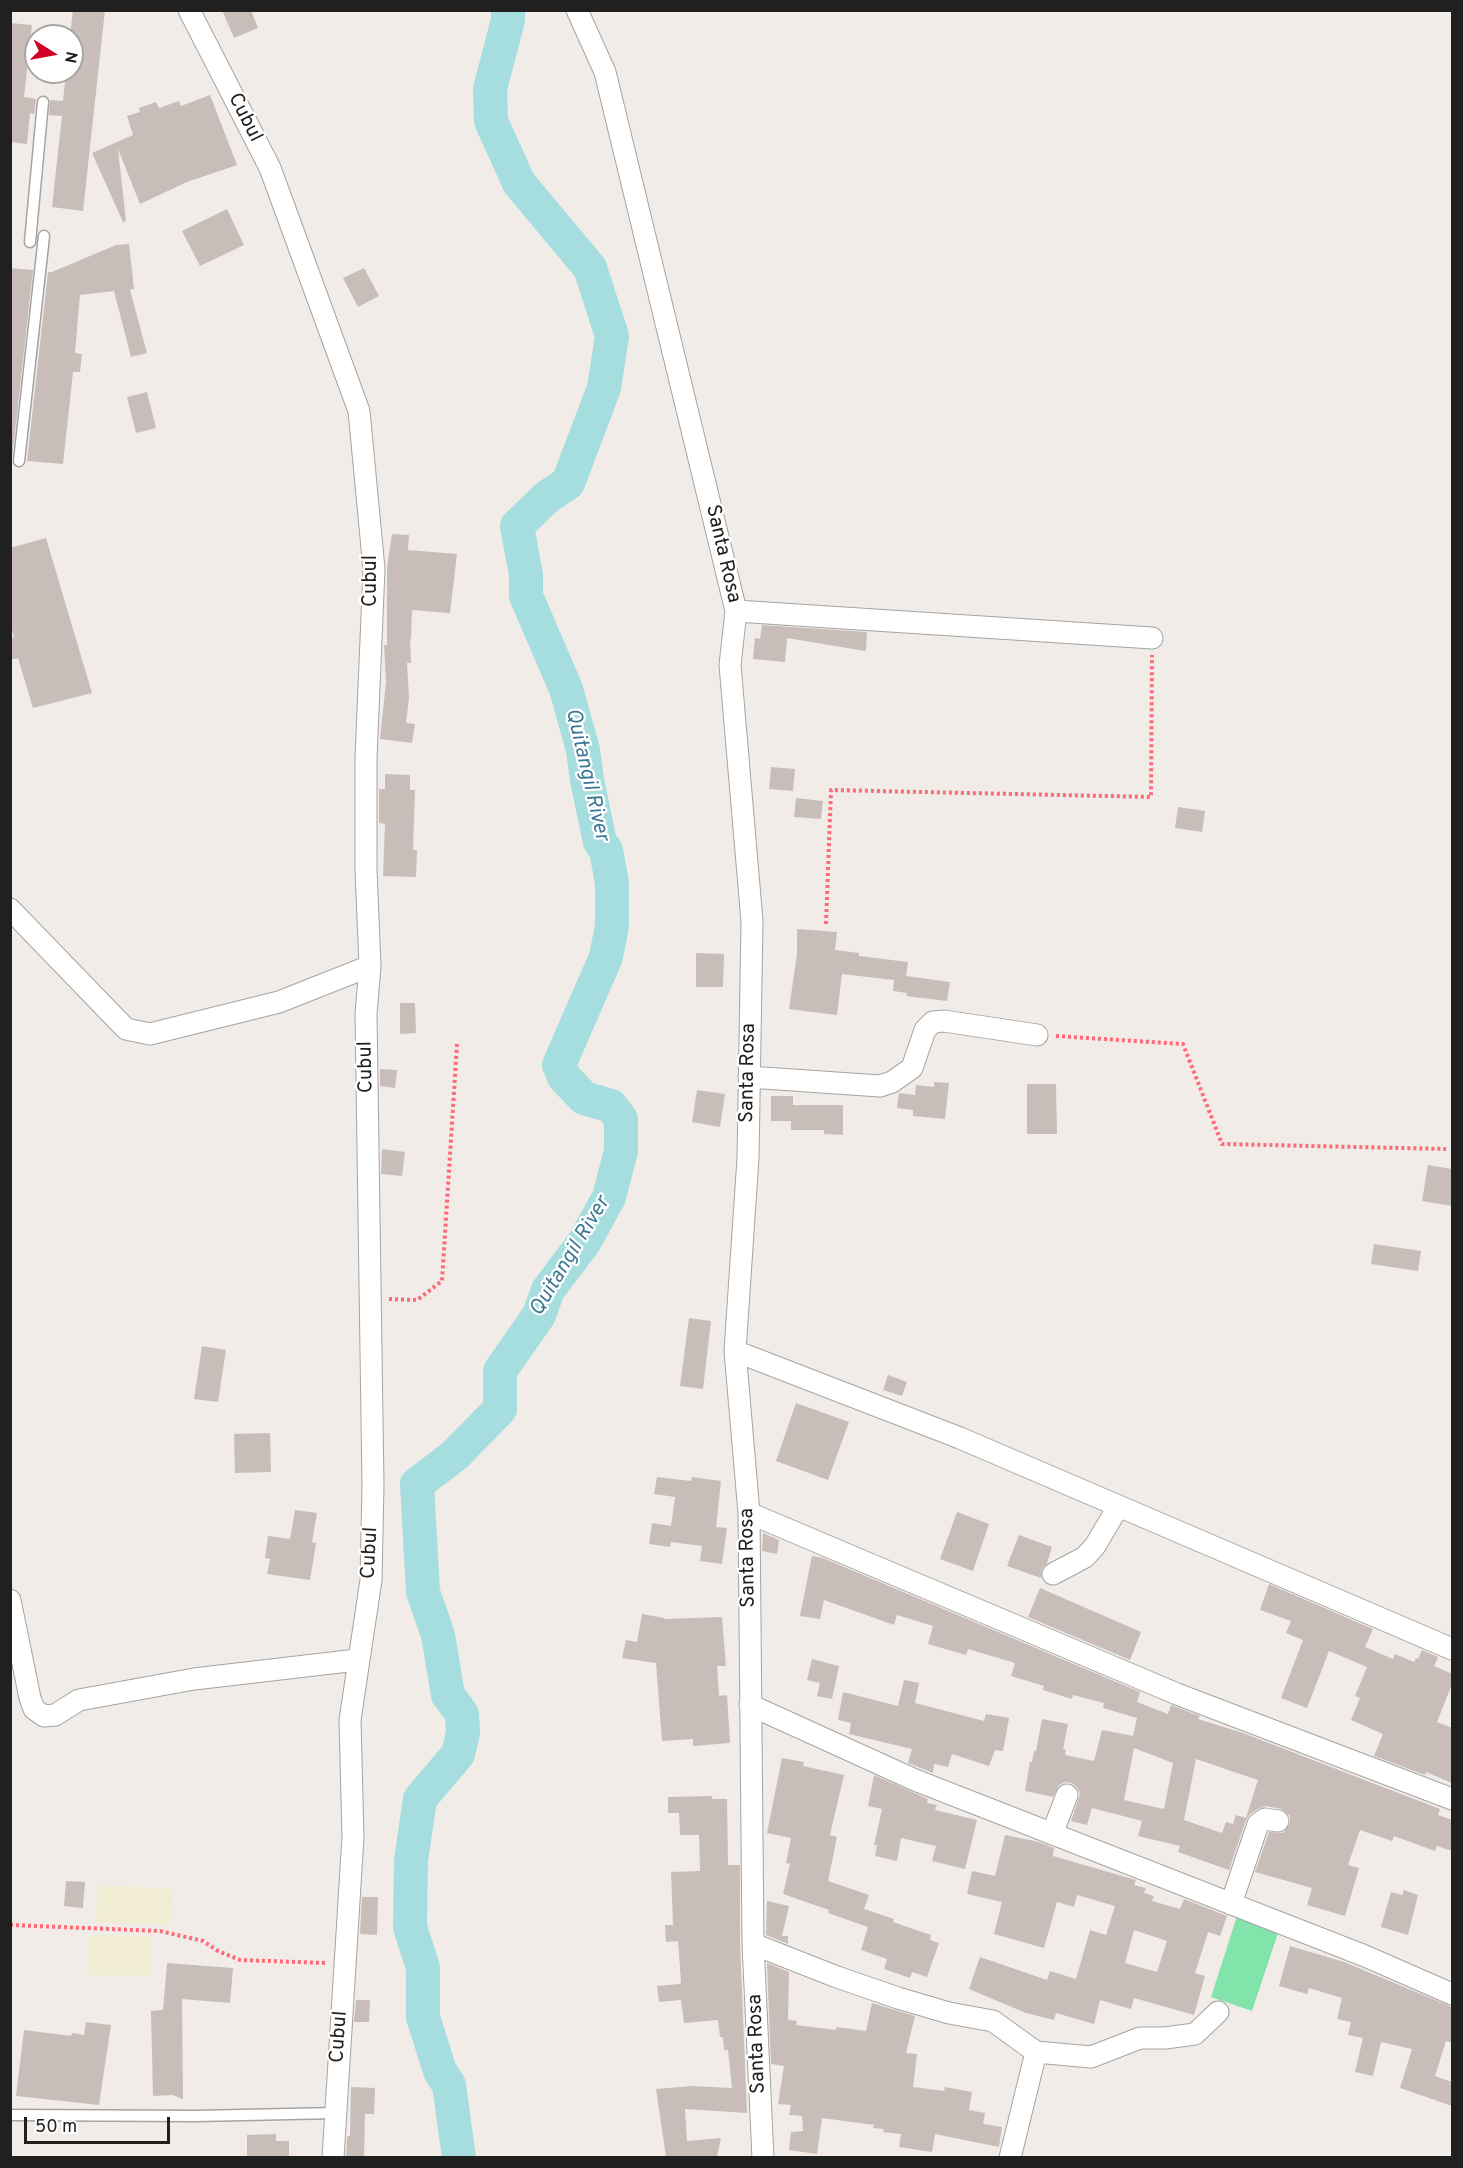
<!DOCTYPE html>
<style>
body{margin:0}
#map{position:relative;width:1463px;height:2168px;overflow:hidden;background:#f1ece7;font-family:Overpass,sans-serif}
canvas{display:block}
.frame{position:absolute;inset:0;border:12px solid #202020;pointer-events:none}
.north{position:absolute;left:24px;top:24px;width:60px;height:60px;box-sizing:border-box;background:#fff;border:2px solid #a6a6a6;border-radius:50%;rotate:101deg;font-size:16px;font-weight:700;line-height:24px;text-align:center;color:#202020}
.north::after{content:'';display:block;margin:auto;width:21px;height:27px;background:#d10027;clip-path:polygon(50% 0,100% 100%,50% 72%,0 100%)}
.scale{position:absolute;left:24px;top:2117px;width:146px;height:27px;box-sizing:border-box;border:3px solid #202020;border-top:0;padding-left:8px;font-size:18px;line-height:21px;white-space:nowrap;color:#202020;-webkit-text-stroke:4px #fff;paint-order:stroke}
</style>
<div id="map">
<canvas width="1463" height="2168"></canvas>
<div class="frame"></div>
<div class="north">N</div>
<div class="scale">50 m</div>
</div>
<script>
const ctx = document.querySelector('canvas').getContext('2d');
ctx.lineJoin = 'round';
function paint(path, color) {
  ctx.fillStyle = color;
  ctx.fill(path, 'evenodd');
}
function shape(rows) {
  const path = new Path2D();
  for (const r of rows) {
    path.moveTo(r[0], r[1]);
    for (let i = 2; i < r.length; i += 2) path.lineTo(r[i], r[i + 1]);
  }
  return path;
}
function strokePath(path, color, width, dash) {
  ctx.strokeStyle = color;
  ctx.lineWidth = width;
  ctx.lineCap = dash ? 'butt' : 'round';
  ctx.setLineDash(dash || []);
  ctx.stroke(path);
}
function write(font, color, halo, rows, align = 'center') {
  ctx.font = font + ' Overpass,sans-serif';
  ctx.lineWidth = 4.5;
  ctx.setLineDash([]);
  ctx.textBaseline = 'middle';
  ctx.strokeStyle = halo;
  ctx.fillStyle = color;
  for (const [text, x, y, turn = 0] of rows) {
    ctx.save();
    ctx.translate(x, y);
    ctx.rotate((+turn || 0) * Math.PI / 180);
    ctx.textAlign = isNaN(turn) ? turn : align;
    if (halo) ctx.strokeText(text, 0, 0);
    ctx.fillText(text, 0, 0);
    ctx.restore();
  }
}
paint(shape([
 [98,1885,172,1889,170,1925,96,1922],
 [89,1935,150,1936,149,1976,89,1975]
]), '#f0edd2');
paint(shape([
 [1238,1913,1280,1927,1252,2011,1211,1997]
]), '#82e3ab');
strokePath(shape([
 [459,2158,449,2085,440,2071,423,2017,423,1968,410,1927,411,1860,420,1799,458,1754,463,1733,462,1714,448,1695,438,1635,423,1592,417,1484,454,1456,500,1409,500,1371,539,1315,548,1290,585,1241,609,1197,621,1151,621,1119,611,1106,584,1098,564,1077,559,1065,606,957,612,926,612,883,606,850,600,842,587,780,583,750,566,689,526,596,526,575,517,526,547,497,568,483,604,388,612,336,590,268,519,183,491,121,490,89,508,20,508,10]
]), '#a6dee0', 34);
paint(shape([
 [73,10,105,10,83,211,52,207,62,116,49,115,50,100,63,101,66,72,72,72,72,36,70,36],
 [222,10,251,10,258,28,234,38],
 [10,23,32,25,24,97,36,99,34,114,30,113,27,144,10,142],
 [210,95,237,165,187,182,140,204,118,149,126,221,123,222,92,153,133,135,127,116,140,112,139,108,156,102,159,108,179,101,181,106],
 [227,209,244,245,200,266,182,231],
 [129,244,134,289,130,290,147,353,131,357,114,291,80,295,75,353,82,354,80,372,73,372,63,464,27,461,48,272,52,272,116,245],
 [10,268,33,270,12,459,10,459],
 [364,268,379,296,358,307,343,278],
 [147,392,156,428,136,433,127,397],
 [392,534,409,535,408,550,457,554,450,613,412,610,411,639,410,639,411,663,407,663,409,698,406,723,415,724,412,743,380,739,386,682,384,645,387,645,387,567],
 [46,538,92,693,33,708,18,658,10,660,10,639,14,637,10,624,10,548],
 [762,625,867,632,866,649,865,651,787,638,785,662,753,659,755,638,760,639],
 [771,767,795,769,793,791,769,789],
 [385,774,410,775,410,790,415,790,413,850,417,850,416,877,383,876,385,824,379,823,379,789,385,789],
 [796,798,823,801,821,819,794,817],
 [1178,807,1205,811,1202,832,1175,828],
 [797,929,837,932,835,950,859,953,859,956,908,962,906,976,950,982,947,1001,906,996,907,993,893,991,894,980,842,974,837,1015,789,1009,797,954],
 [696,953,724,954,723,987,696,987],
 [400,1003,415,1003,416,1033,400,1034],
 [380,1069,397,1070,395,1088,380,1086],
 [934,1082,949,1083,945,1119,913,1116,913,1110,897,1108,899,1093,915,1095,916,1085,934,1087],
 [1027,1084,1056,1084,1057,1134,1027,1134],
 [697,1090,725,1094,720,1127,692,1122],
 [771,1096,793,1096,793,1105,843,1105,843,1135,824,1134,824,1130,791,1130,791,1121,771,1121],
 [382,1149,405,1152,402,1176,381,1174],
 [1428,1165,1452,1169,1452,1206,1422,1201],
 [1374,1244,1421,1251,1418,1271,1371,1264],
 [689,1318,711,1321,703,1389,680,1386],
 [202,1346,226,1350,218,1402,194,1399],
 [888,1375,907,1382,902,1396,883,1390],
 [796,1403,849,1422,828,1480,776,1461],
 [270,1433,271,1472,235,1473,234,1434],
 [657,1477,691,1481,692,1477,721,1481,716,1527,727,1528,722,1564,700,1561,702,1546,671,1542,670,1547,649,1544,652,1523,671,1526,675,1497,654,1494],
 [295,1510,317,1513,312,1542,316,1543,310,1580,267,1574,270,1559,265,1558,268,1536,290,1539],
 [957,1512,989,1524,973,1571,940,1559],
 [763,1533,779,1540,777,1554,762,1551],
 [1019,1535,1052,1547,1047,1563,1042,1568,1041,1578,1007,1566],
 [812,1556,823,1558,1140,1692,1137,1702,1168,1714,1171,1705,1200,1716,1198,1719,1243,1733,1440,1809,1438,1815,1452,1820,1452,1851,1437,1846,1435,1851,1394,1836,1392,1841,1360,1830,1348,1865,1359,1868,1345,1916,1307,1905,1312,1888,1255,1872,1269,1832,1283,1833,1290,1824,1290,1816,1281,1809,1266,1806,1258,1809,1250,1814,1246,1820,1229,1870,1178,1852,1180,1846,1138,1836,1142,1821,1092,1808,1087,1825,1071,1821,1080,1794,1077,1787,1072,1783,1066,1782,1059,1785,1053,1797,1025,1791,1030,1762,1032,1762,1034,1751,1036,1751,1042,1719,1068,1724,1063,1749,1066,1750,1065,1755,1094,1761,1102,1730,1133,1736,1137,1718,1103,1708,1104,1703,1073,1695,1072,1699,1043,1690,1044,1686,1011,1676,1015,1663,968,1649,966,1655,928,1644,933,1626,897,1615,894,1625,824,1600,820,1619,800,1616],
 [1134,1748,1173,1763,1164,1809,1124,1800],
 [1196,1759,1258,1780,1246,1818,1236,1815,1233,1824,1226,1822,1222,1833,1184,1820],
 [1269,1584,1373,1629,1365,1647,1393,1659,1395,1654,1414,1662,1416,1658,1418,1659,1422,1650,1438,1657,1434,1666,1452,1674,1452,1684,1437,1722,1452,1728,1452,1783,1426,1772,1425,1775,1374,1756,1383,1734,1351,1720,1360,1698,1355,1696,1367,1667,1329,1651,1307,1708,1281,1698,1303,1640,1286,1633,1291,1621,1260,1610],
 [1040,1588,1141,1632,1130,1660,1028,1617],
 [642,1614,664,1618,664,1619,722,1617,726,1666,717,1666,719,1696,727,1695,730,1743,693,1746,693,1739,662,1741,656,1663,622,1658,626,1640,637,1642],
 [812,1659,839,1666,832,1699,817,1696,820,1683,807,1680],
 [904,1680,919,1683,915,1703,984,1721,986,1714,1009,1718,1003,1751,995,1750,989,1766,952,1754,948,1767,934,1764,933,1773,908,1763,912,1749,849,1734,851,1723,838,1720,843,1692,898,1706],
 [782,1758,804,1762,803,1766,844,1775,830,1835,837,1837,828,1881,869,1895,864,1909,894,1919,893,1922,931,1935,930,1940,939,1943,927,1977,912,1972,910,1978,884,1969,887,1959,861,1950,868,1927,828,1913,829,1910,783,1894,790,1864,786,1863,791,1838,767,1833],
 [874,1775,928,1799,927,1803,937,1805,935,1810,977,1820,965,1869,932,1861,936,1846,901,1838,897,1861,875,1856,877,1845,874,1845,882,1809,868,1806],
 [712,1796,712,1799,727,1799,728,1865,740,1865,740,1944,747,2113,685,2109,687,2141,721,2138,717,2157,666,2157,656,2089,693,2086,732,2088,728,2050,724,2050,723,2037,720,2037,718,2020,684,2023,681,2000,659,2002,657,1986,680,1984,681,1982,678,1941,666,1942,665,1925,673,1925,671,1872,700,1871,699,1835,680,1835,679,1813,668,1813,668,1797],
 [1005,1835,1039,1842,1054,1848,1053,1856,1136,1880,1134,1885,1146,1888,1144,1893,1154,1896,1152,1901,1180,1909,1184,1899,1227,1916,1220,1936,1208,1932,1195,1973,1205,1976,1194,2015,1134,1998,1131,2009,1100,2000,1094,2024,1056,2013,1054,2020,1026,2013,969,1989,980,1957,1047,1980,1050,1971,1076,1979,1090,1930,1106,1935,1115,1906,1077,1895,1074,1907,1057,1902,1044,1948,994,1934,1002,1902,967,1894,972,1871,995,1876],
 [1134,1930,1167,1941,1157,1972,1125,1963],
 [66,1881,85,1882,83,1908,64,1906],
 [1404,1890,1418,1895,1408,1935,1381,1927,1391,1892,1402,1895],
 [362,1897,378,1897,377,1935,360,1934],
 [767,1901,789,1906,782,1936,788,1936,788,1944,766,1935],
 [1290,1946,1344,1962,1452,2007,1452,2043,1446,2041,1435,2076,1452,2082,1452,2106,1400,2088,1412,2049,1381,2042,1373,2076,1355,2072,1363,2038,1348,2035,1351,2022,1337,2019,1342,1998,1309,1988,1307,1994,1279,1986],
 [167,1963,233,1968,230,2003,182,1999,183,2099,172,2095,153,2096,151,2011,163,2010],
 [767,1963,789,1972,788,2020,797,2021,796,2025,836,2030,836,2027,866,2031,872,2003,915,2016,906,2053,917,2054,913,2087,944,2091,945,2087,972,2092,969,2110,985,2113,983,2124,1002,2127,999,2147,935,2134,932,2152,899,2147,901,2134,883,2132,884,2129,873,2128,874,2125,822,2118,817,2154,789,2150,791,2132,803,2131,802,2116,789,2115,791,2105,778,2104,784,2066,771,2064],
 [356,2000,370,2000,369,2022,354,2022],
 [86,2022,111,2025,99,2105,16,2096,24,2030,71,2036,72,2033,84,2035],
 [351,2087,375,2088,374,2114,365,2114,364,2157,346,2157,347,2136,350,2136],
 [276,2134,276,2141,289,2141,289,2157,247,2157,247,2135]
]), '#c9bdb9');
const service = shape([
 [30,242,43,102],
 [19,461,44,236],
 [10,2115,196,2116,336,2113]
]);
const minor = shape([
 [189,10,270,168,359,411,374,569,366,758,366,871,370,966,366,1014,373,1485,371,1580,350,1720,353,1837,333,2158],
 [577,10,605,72,736,611,730,665,752,921,748,1158,735,1351,749,1513,753,1944,763,2158],
 [736,611,1152,638],
 [10,909,126,1029,150,1034,279,1002,370,966],
 [749,1077,880,1086,892,1082,912,1068,925,1030,933,1022,944,1021,1037,1035],
 [735,1351,960,1438,1452,1649],
 [749,1513,1177,1694,1452,1799],
 [1053,1574,1085,1557,1095,1546,1118,1507],
 [10,1600,30,1698,34,1709,44,1716,55,1715,79,1700,194,1679,357,1660],
 [750,1705,915,1780,1365,1956,1452,1994],
 [1052,1834,1067,1795],
 [1231,1904,1258,1824,1265,1819,1278,1821],
 [753,1944,837,1977,898,1998,949,2013,993,2021,1036,2052,1091,2057,1140,2038,1165,2038,1195,2034,1218,2012],
 [1010,2158,1036,2052]
]);
strokePath(service, '#a4a4a4', 13);
strokePath(minor, '#a4a4a4', 23);
strokePath(shape([
 [826,924,831,790,1151,797,1152,655],
 [1056,1036,1183,1044,1222,1144,1446,1149],
 [389,1299,417,1300,442,1281,457,1044],
 [10,1925,160,1931,203,1941,218,1951,240,1960,326,1963]
]), '#ff6a77', 4, [3, 3]);
strokePath(service, '#fff', 10);
strokePath(minor, '#fff', 21);
write('20px', '#202020', '#fff', [
 ["Cubul",244,118,63],
 ["Santa Rosa",722,554,77],
 ["Cubul",372,581,-90],
 ["Cubul",367,1067,-91],
 ["Santa Rosa",749,1073,-89],
 ["Cubul",371,1553,-87],
 ["Santa Rosa",749,1558,-91],
 ["Cubul",340,2037,-86],
 ["Santa Rosa",758,2044,-92]
]);
write('italic 21px', '#3d7994', '#fff', [
 ["Quitangil River",586,775,77],
 ["Quitangil River",571,1257,-59]
]);
</script>
